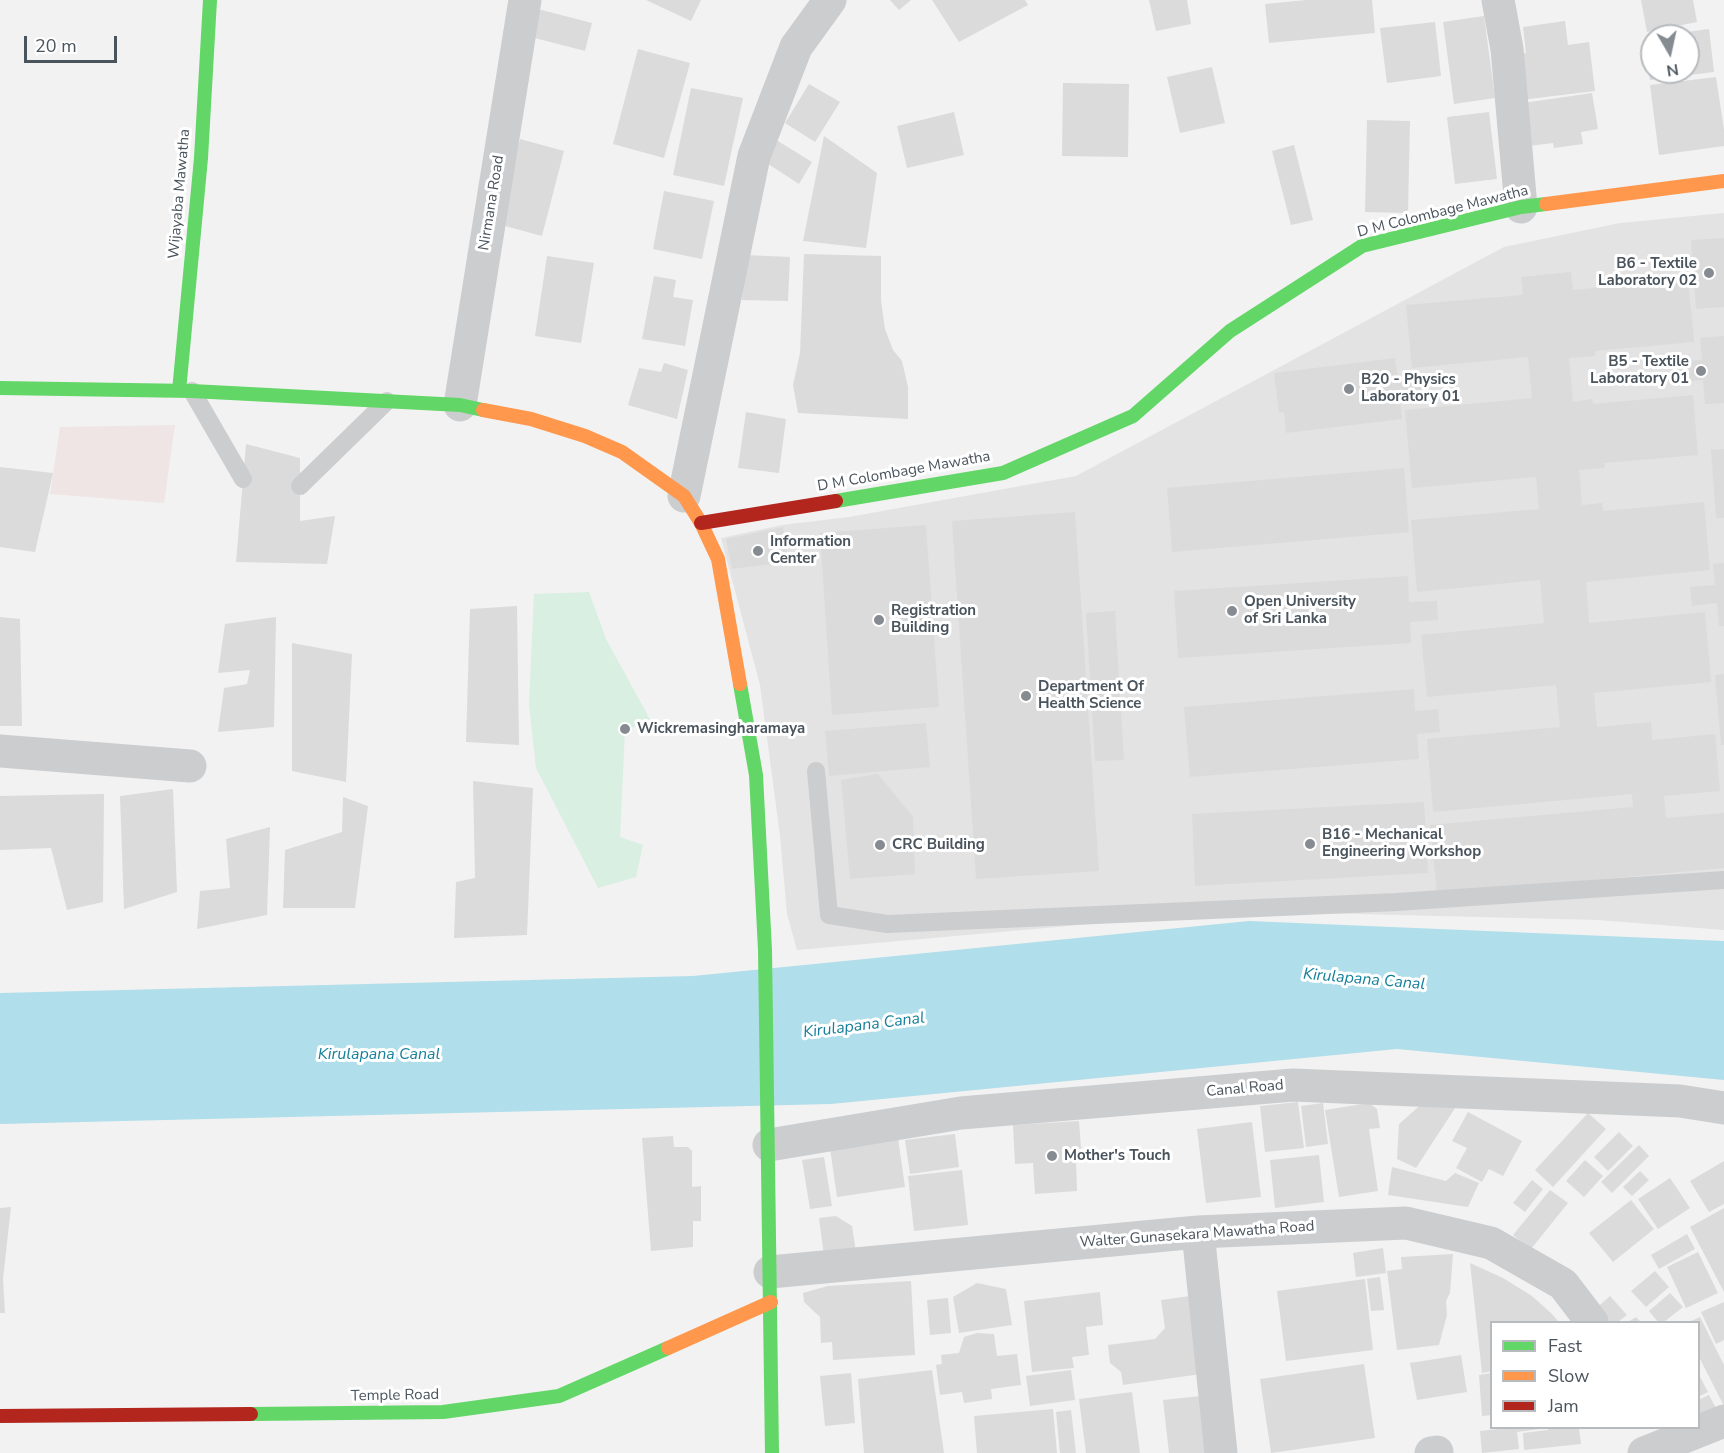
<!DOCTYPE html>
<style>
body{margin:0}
#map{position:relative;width:1724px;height:1453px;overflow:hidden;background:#f2f2f2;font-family:"Nunito Sans",sans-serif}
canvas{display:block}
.legend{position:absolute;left:1490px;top:1321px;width:210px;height:108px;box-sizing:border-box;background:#fff;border:2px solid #b7bbbe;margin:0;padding:8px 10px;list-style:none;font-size:18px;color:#4a545d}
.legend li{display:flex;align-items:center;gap:12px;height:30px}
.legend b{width:30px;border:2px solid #b7bbbe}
.north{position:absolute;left:1640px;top:24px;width:60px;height:60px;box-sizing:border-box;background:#fff;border:2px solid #b7bbbe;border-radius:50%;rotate:171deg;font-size:16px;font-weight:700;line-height:24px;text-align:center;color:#4a545d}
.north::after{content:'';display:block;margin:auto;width:21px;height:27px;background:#858b91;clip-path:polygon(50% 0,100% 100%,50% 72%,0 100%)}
.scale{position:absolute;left:24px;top:36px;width:93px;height:27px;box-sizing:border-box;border:3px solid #4a545d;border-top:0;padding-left:8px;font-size:18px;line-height:21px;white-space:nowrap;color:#4a545d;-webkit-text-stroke:4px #fff;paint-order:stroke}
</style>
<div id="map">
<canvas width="1724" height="1453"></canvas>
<ul class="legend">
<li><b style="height:8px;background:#63d668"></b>Fast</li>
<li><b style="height:8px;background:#ff974d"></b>Slow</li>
<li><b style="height:8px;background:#b3261e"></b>Jam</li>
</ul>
<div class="north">N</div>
<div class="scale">20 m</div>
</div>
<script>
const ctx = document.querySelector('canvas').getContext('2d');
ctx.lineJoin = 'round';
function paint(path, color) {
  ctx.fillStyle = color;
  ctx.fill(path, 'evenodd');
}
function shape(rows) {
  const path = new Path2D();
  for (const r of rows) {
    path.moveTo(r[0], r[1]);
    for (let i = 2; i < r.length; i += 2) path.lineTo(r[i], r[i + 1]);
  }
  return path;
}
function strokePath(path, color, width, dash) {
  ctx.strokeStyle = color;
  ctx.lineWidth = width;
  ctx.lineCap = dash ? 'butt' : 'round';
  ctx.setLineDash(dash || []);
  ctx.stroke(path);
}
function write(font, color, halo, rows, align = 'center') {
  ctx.font = font + ' "Nunito Sans",sans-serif';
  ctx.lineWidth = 6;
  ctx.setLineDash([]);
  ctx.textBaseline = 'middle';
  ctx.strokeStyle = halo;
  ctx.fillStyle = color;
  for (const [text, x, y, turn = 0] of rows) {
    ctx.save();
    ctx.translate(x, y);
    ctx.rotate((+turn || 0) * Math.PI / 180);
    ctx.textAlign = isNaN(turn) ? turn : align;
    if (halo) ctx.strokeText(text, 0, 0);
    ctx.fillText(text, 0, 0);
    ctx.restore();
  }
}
paint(shape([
 [1724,213,1724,930,1598,920,1238,911,797,950,787,914,780,836,760,685,721,538,782,525,849,517,1076,476,1504,247,1620,223]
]), '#e4e3e3');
paint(shape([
 [175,425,164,503,50,494,60,427]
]), '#efe5e4');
paint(shape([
 [589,592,606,639,652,723,625,729,620,837,643,845,636,877,598,888,536,768,529,704,534,594]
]), '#d8efe1');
paint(shape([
 [1249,921,1724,941,1724,1080,1397,1049,831,1104,0,1124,0,993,693,976]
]), '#b0deea');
paint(shape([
 [646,0,701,0,691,21],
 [890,0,911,0,899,10],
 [932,0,1025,0,1028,5,959,42],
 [1149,0,1187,0,1191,24,1156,31],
 [1306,0,1372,0,1375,33,1269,43,1265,4],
 [1641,0,1693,0,1697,22,1647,32],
 [534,8,592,23,585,51,527,36],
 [1484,16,1495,98,1454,104,1443,22],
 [1565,21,1568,45,1589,42,1595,91,1521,100,1515,54,1526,53,1523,27],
 [1435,22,1441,76,1387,83,1380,28],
 [1709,29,1714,72,1650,80,1645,37,1652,36,1652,72,1688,72,1688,36,1665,35],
 [638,49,690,63,664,158,613,144],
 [1212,67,1225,123,1180,133,1167,77],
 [1716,77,1724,130,1724,146,1659,155,1650,85],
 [1063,83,1129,84,1128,157,1062,156],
 [809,84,840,102,815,142,785,123],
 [691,88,743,98,724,186,673,175],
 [1592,93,1598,129,1581,132,1583,144,1554,148,1553,143,1529,146,1523,103],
 [954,112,964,155,907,168,897,126],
 [1489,112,1497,179,1455,184,1447,117],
 [1367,120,1410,121,1408,213,1365,212],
 [824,136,877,173,866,248,803,241],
 [773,138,812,162,799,184,762,160],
 [520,139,564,151,542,236,498,224],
 [1294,145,1313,220,1291,225,1272,151],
 [664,191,714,201,702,259,653,249],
 [1724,238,1724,307,1696,309,1691,240],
 [804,254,881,256,881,300,885,329,893,350,902,361,908,387,908,419,798,413,793,385,800,353],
 [745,255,790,257,788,301,742,300],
 [547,256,594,263,581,343,535,336],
 [1571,272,1573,290,1688,279,1694,342,1595,351,1595,356,1569,358,1573,402,1592,399,1593,404,1693,395,1698,455,1604,463,1605,468,1579,470,1582,505,1602,503,1603,511,1704,502,1710,570,1586,582,1589,623,1705,612,1711,682,1594,693,1597,727,1651,722,1652,740,1715,734,1720,791,1664,796,1666,818,1724,813,1724,868,1437,894,1430,825,1633,807,1632,794,1433,812,1427,739,1560,727,1556,685,1427,697,1421,635,1544,623,1540,580,1417,592,1411,520,1539,509,1536,477,1412,488,1405,410,1532,398,1528,357,1412,368,1406,305,1523,295,1521,277],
 [654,276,676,280,673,297,693,300,685,346,642,339],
 [1724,336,1724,403,1705,404,1703,380,1679,382,1678,361,1702,360,1700,338],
 [1395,358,1398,381,1420,378,1422,397,1400,400,1402,419,1286,433,1284,412,1279,413,1274,373],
 [664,363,688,370,677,419,628,405,639,368,661,372],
 [746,412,786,419,779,473,738,468],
 [246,444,300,458,300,521,335,516,327,564,236,562],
 [1724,449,1724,518,1716,518,1711,450],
 [0,467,53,473,35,552,0,547],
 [1404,468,1409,532,1172,552,1167,488],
 [1075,512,1099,871,976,879,952,521],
 [926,525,939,707,832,715,820,533],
 [783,527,789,562,732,569,726,539],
 [1724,563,1724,626,1719,626,1717,603,1692,606,1690,587,1715,585,1713,564],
 [1408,576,1409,602,1437,601,1438,620,1410,622,1411,643,1178,658,1174,591],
 [517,606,519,745,466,742,470,609],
 [1115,611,1124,760,1095,761,1086,613],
 [0,617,20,619,22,726,0,726],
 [276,617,274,727,218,732,224,688,247,684,250,670,218,673,225,624],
 [292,643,352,654,346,782,292,771],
 [1724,674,1724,745,1721,745,1715,675],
 [1414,689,1415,711,1438,709,1440,732,1417,734,1419,759,1190,777,1184,707],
 [926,723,930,767,829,776,825,731],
 [878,774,913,817,915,874,850,879,841,780],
 [473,781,533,788,527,935,454,938,456,882,475,878],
 [173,789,177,892,124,909,120,796],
 [104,794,103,902,67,910,51,848,0,850,0,796],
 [343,797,368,806,355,908,283,908,285,850,342,832],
 [1424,802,1428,873,1195,886,1192,814],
 [270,827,267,915,197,929,200,891,230,888,226,839],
 [1425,1101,1457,1105,1416,1168,1397,1159,1399,1124],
 [1298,1102,1304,1148,1265,1152,1260,1106],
 [1323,1103,1328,1144,1306,1147,1301,1106],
 [1369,1103,1377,1109,1380,1128,1369,1129,1378,1191,1339,1197,1325,1110],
 [1468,1112,1522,1141,1503,1176,1489,1169,1482,1182,1456,1168,1467,1148,1452,1141],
 [1588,1113,1606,1129,1553,1187,1535,1170],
 [1079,1121,1082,1162,1076,1162,1077,1191,1035,1194,1033,1163,1015,1164,1013,1125],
 [1252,1122,1261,1197,1206,1203,1197,1129],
 [1619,1132,1633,1146,1608,1171,1594,1157],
 [955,1134,959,1167,910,1174,905,1140],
 [673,1136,674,1147,688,1147,692,1151,692,1187,701,1186,701,1221,693,1221,693,1247,651,1251,642,1138],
 [898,1138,905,1187,837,1197,830,1148],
 [1639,1145,1649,1156,1612,1193,1601,1182],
 [1319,1155,1324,1202,1275,1208,1270,1160],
 [824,1157,832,1206,810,1209,802,1160],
 [1585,1160,1603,1176,1584,1197,1566,1181],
 [1724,1161,1724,1204,1709,1212,1690,1181],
 [1392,1167,1446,1181,1455,1173,1479,1183,1468,1207,1388,1195],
 [962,1170,968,1225,914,1231,908,1176],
 [1640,1171,1649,1180,1632,1196,1623,1187],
 [1670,1178,1690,1208,1658,1229,1638,1199],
 [1532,1180,1543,1189,1525,1212,1513,1203],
 [1550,1190,1568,1203,1531,1249,1513,1235],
 [1631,1200,1654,1229,1613,1262,1589,1233],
 [11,1207,3,1279,5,1313,0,1313,0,1208],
 [1724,1208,1724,1292,1690,1227],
 [836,1216,852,1226,856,1252,824,1256,819,1218],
 [1687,1234,1695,1249,1659,1269,1651,1255],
 [1383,1248,1386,1273,1356,1277,1353,1253],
 [1698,1252,1718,1293,1686,1308,1667,1267],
 [1453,1254,1450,1293,1446,1301,1447,1315,1439,1345,1397,1350,1387,1271,1402,1269,1401,1257],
 [1470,1263,1503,1278,1532,1296,1551,1313,1559,1322,1492,1322,1492,1371,1482,1373],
 [1655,1271,1669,1287,1646,1307,1631,1291],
 [1380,1277,1384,1310,1371,1311,1367,1279],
 [1365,1279,1373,1350,1286,1361,1277,1291],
 [911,1281,915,1355,833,1360,832,1342,821,1343,820,1317,804,1302,803,1293,828,1286],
 [977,1283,1006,1289,1012,1325,959,1333,953,1297],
 [1100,1292,1103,1325,1086,1327,1089,1355,1072,1357,1074,1368,1032,1372,1024,1301],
 [1670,1293,1683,1307,1664,1322,1658,1322,1649,1311],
 [1190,1296,1201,1374,1123,1385,1121,1372,1110,1363,1108,1345,1155,1339,1165,1328,1161,1300],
 [1610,1296,1627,1315,1618,1322,1599,1322,1591,1313],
 [948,1298,951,1333,930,1335,927,1300],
 [1724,1302,1724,1340,1716,1344,1701,1312],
 [1636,1317,1641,1322,1628,1322],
 [1700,1317,1724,1365,1724,1406,1698,1355,1698,1322,1689,1322],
 [977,1333,994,1334,997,1356,1017,1354,1021,1385,991,1389,992,1399,964,1403,962,1392,940,1395,936,1365,942,1364,941,1355,959,1353,964,1337],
 [1461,1355,1467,1392,1417,1400,1410,1363],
 [1364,1364,1375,1438,1271,1453,1260,1379],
 [932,1370,944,1453,864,1453,858,1379],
 [1071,1370,1075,1400,1030,1406,1026,1376],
 [851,1373,855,1423,825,1426,820,1376],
 [1492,1373,1492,1415,1482,1416,1479,1375],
 [1698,1373,1708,1392,1698,1397],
 [1132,1392,1140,1453,1086,1453,1079,1399],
 [1709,1395,1717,1410,1698,1419,1698,1400],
 [1201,1396,1207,1453,1169,1453,1163,1400],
 [1053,1409,1057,1453,977,1453,974,1416],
 [1071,1410,1076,1453,1060,1453,1056,1412],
 [1507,1428,1540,1429,1517,1432,1519,1449,1482,1453,1480,1431],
 [1548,1428,1579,1428,1581,1444,1524,1450,1523,1433,1548,1430]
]), '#dbdbdc');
strokePath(shape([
 [192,391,243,479],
 [300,486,387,401],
 [816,771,829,915,887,924,1397,902,1724,880]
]), '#cccdcf', 18);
strokePath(shape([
 [1498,0,1507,49,1521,207],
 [460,405,525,0],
 [684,496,754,156,796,47,830,0],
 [0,751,190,766],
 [769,1145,961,1113,1293,1085,1680,1101,1724,1108],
 [1198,1232,1221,1453],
 [770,1272,1198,1232,1406,1223,1491,1243,1563,1284,1592,1322],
 [1431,1453,1437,1452],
 [1644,1453,1724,1421]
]), '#cccdcf', 33);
strokePath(shape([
 [0,388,192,391,460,405,483,410],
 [179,391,201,158,210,0],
 [836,501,1003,473,1133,416,1230,331,1362,246,1521,207,1546,204],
 [740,684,756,775,765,950,772,1453],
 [251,1414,443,1412,559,1396,668,1348]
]), '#63d668', 14);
strokePath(shape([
 [1546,204,1724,181],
 [483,410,531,419,585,436,622,452,684,496,701,523,718,559,740,684],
 [668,1348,771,1302]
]), '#ff974d', 14);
strokePath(shape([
 [701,523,836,501],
 [0,1416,251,1414]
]), '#b3261e', 14);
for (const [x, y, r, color] of [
 [1709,273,6,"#858b91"],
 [1701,371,6,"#858b91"],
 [1349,389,6,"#858b91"],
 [758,551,6,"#858b91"],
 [1232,611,6,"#858b91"],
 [879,620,6,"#858b91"],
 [1026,696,6,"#858b91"],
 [625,729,6,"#858b91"],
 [1310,844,6,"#858b91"],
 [880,845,6,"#858b91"],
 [1052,1156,6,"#858b91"]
]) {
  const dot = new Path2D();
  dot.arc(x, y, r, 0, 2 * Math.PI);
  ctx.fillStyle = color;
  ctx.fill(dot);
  strokePath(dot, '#fff', 2);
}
write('15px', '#4a545d', '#fff', [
 ["Wijayaba Mawatha",180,194,-85],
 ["Nirmana Road",492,203,-81],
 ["D M Colombage Mawatha",1443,212,-14],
 ["D M Colombage Mawatha",904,472,-10],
 ["Canal Road",1245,1089,-5],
 ["Walter Gunasekara Mawatha Road",1197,1235,-4],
 ["Temple Road",395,1396,-1]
]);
write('bold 15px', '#4a545d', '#fff', [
 ["B6 - Textile",1697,264,"right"],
 ["Laboratory 02",1697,281,"right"],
 ["B5 - Textile",1689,362,"right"],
 ["Laboratory 01",1689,379,"right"],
 ["B20 - Physics",1361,380],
 ["Laboratory 01",1361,397],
 ["Information",770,542],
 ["Center",770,559],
 ["Open University",1244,602],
 ["of Sri Lanka",1244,619],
 ["Registration",891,611],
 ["Building",891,628],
 ["Department Of",1038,687],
 ["Health Science",1038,704],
 ["Wickremasingharamaya",637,729],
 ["B16 - Mechanical",1322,835],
 ["Engineering Workshop",1322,852],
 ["CRC Building",892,845],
 ["Mother's Touch",1064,1156]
], 'left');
write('italic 16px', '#16809c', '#fff', [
 ["Kirulapana Canal",1364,980,5],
 ["Kirulapana Canal",864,1026,-7],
 ["Kirulapana Canal",379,1055]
]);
</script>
